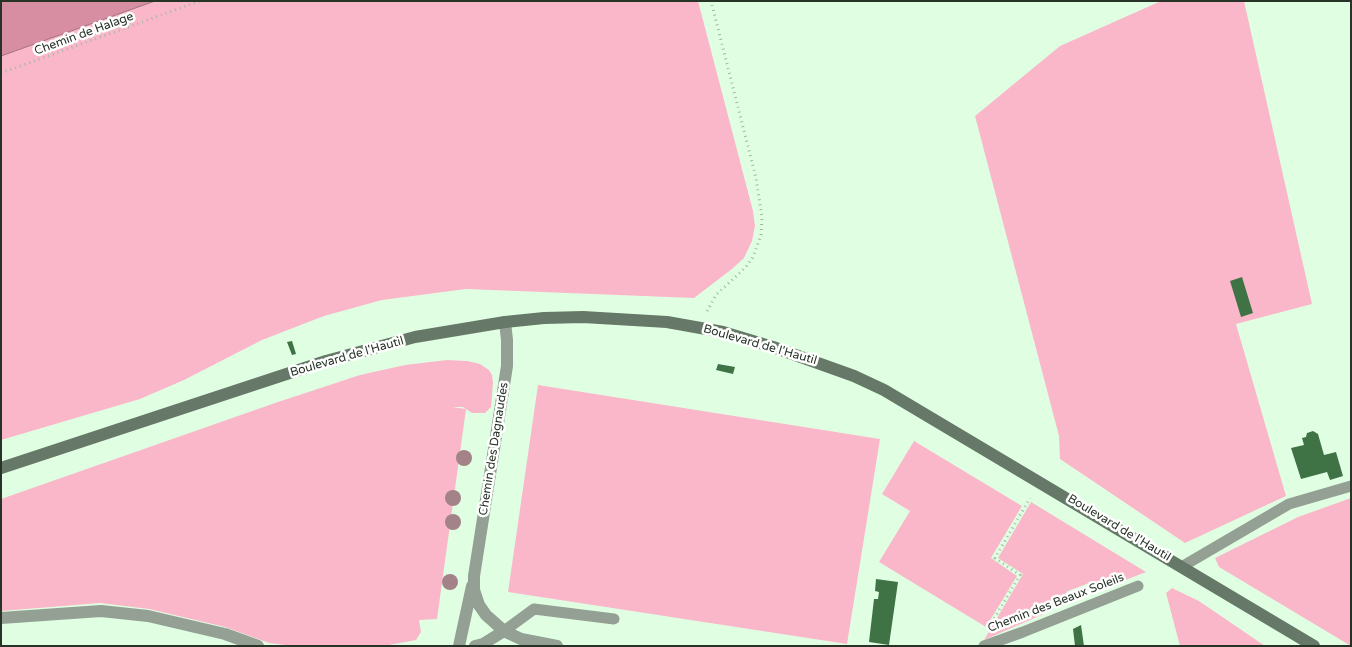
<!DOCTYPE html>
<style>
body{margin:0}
#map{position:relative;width:1352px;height:647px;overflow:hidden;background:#e0ffe2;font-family:"Varela Round",sans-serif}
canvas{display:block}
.frame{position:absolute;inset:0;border:2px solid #283328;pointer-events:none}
</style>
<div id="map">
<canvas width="1352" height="647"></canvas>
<div class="frame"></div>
</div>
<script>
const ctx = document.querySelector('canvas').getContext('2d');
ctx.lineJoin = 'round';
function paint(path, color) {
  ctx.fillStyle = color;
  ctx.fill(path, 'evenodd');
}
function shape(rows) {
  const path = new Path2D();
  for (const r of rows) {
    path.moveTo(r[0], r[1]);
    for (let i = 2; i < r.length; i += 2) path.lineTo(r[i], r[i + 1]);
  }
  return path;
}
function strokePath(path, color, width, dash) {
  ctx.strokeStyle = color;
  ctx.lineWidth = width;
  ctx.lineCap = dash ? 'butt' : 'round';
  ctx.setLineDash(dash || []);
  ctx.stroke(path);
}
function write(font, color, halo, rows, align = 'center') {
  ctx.font = font + ' "Varela Round",sans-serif';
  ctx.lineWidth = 5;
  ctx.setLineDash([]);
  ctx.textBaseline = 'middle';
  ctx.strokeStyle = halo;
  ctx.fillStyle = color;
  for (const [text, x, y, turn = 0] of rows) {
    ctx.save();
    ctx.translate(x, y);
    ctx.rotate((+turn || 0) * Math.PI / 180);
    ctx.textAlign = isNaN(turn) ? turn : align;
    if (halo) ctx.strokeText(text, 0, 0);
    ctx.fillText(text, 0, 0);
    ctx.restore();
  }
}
paint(shape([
 [155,1,698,1,753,211,755,226,752,241,744,258,732,269,694,298,466,289,382,300,324,316,262,340,184,380,140,399,1,440,1,56],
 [1161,1,1244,1,1312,304,1236,324,1286,496,1185,543,1060,459,1059,436,975,116,1060,46],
 [447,360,467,361,480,364,489,370,492,375,493,382,491,407,485,413,472,413,463,407,452,407,466,409,437,619,419,620,421,632,416,640,384,646,285,645,269,643,225,627,149,609,100,603,1,611,1,499,275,403,360,375,405,365],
 [538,385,880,439,847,644,508,592],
 [914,441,1022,506,991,558,1017,576,986,627,879,562,910,511,882,494],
 [1351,498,1351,646,1219,567,1215,558,1298,517],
 [1031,502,1146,572,1108,587,1092,582,1068,591,1046,613,984,640,1023,574,998,558],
 [1172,588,1199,601,1265,646,1180,646,1166,593]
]), '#fbb7ca');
const water = shape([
 [1,1,155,1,1,56,1,1]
]);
paint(water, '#d78ea3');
strokePath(water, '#a2737e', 1);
paint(shape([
 [1242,277,1253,313,1241,317,1230,281],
 [292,341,296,354,292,355,287,342],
 [718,364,735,367,733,374,716,370],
 [1313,431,1318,434,1324,455,1336,452,1343,476,1330,480,1327,472,1301,479,1291,448,1304,445,1302,438,1306,437,1307,433],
 [876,579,898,582,889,645,869,642,874,599,878,599,879,592,875,591],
 [1081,625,1084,646,1075,646,1073,629]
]), '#3f7345');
strokePath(shape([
 [1,73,200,1],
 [707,311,716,295,746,267,753,257,761,235,762,217,756,178,711,1],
 [989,627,1020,575,995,558,1030,498]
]), '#a1b9a2', 3, [1, 4]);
strokePath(shape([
 [1183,566,1289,504,1351,486],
 [504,631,534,609,614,619],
 [984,646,1023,632,1138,586]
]), '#94a094', 11);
strokePath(shape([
 [505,322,507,340,507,366,474,576,474,590,479,605,486,615,504,631,521,639,557,646],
 [1,618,101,611,148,616,225,634,258,646],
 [459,646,472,586],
 [475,646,483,644,504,631]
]), '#94a094', 12);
strokePath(shape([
 [1,468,326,361,415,337,505,322,544,318,583,317,667,322,723,332,773,347,854,376,884,390,1314,646]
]), '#667867', 12);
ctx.fillStyle = '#a38288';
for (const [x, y] of [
 [464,458],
 [453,498],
 [453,522],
 [450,582]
]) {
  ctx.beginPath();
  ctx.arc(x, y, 8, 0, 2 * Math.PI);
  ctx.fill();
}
write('12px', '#283328', '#fff', [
 ["Chemin de Halage",84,34,-20],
 ["Boulevard de l'Hautil",760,345,16],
 ["Boulevard de l'Hautil",347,357,-16],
 ["Chemin des Dagnaudes",494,449,-81],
 ["Boulevard de l'Hautil",1119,528,31],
 ["Chemin des Beaux Soleils",1056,603,-21]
]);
</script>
